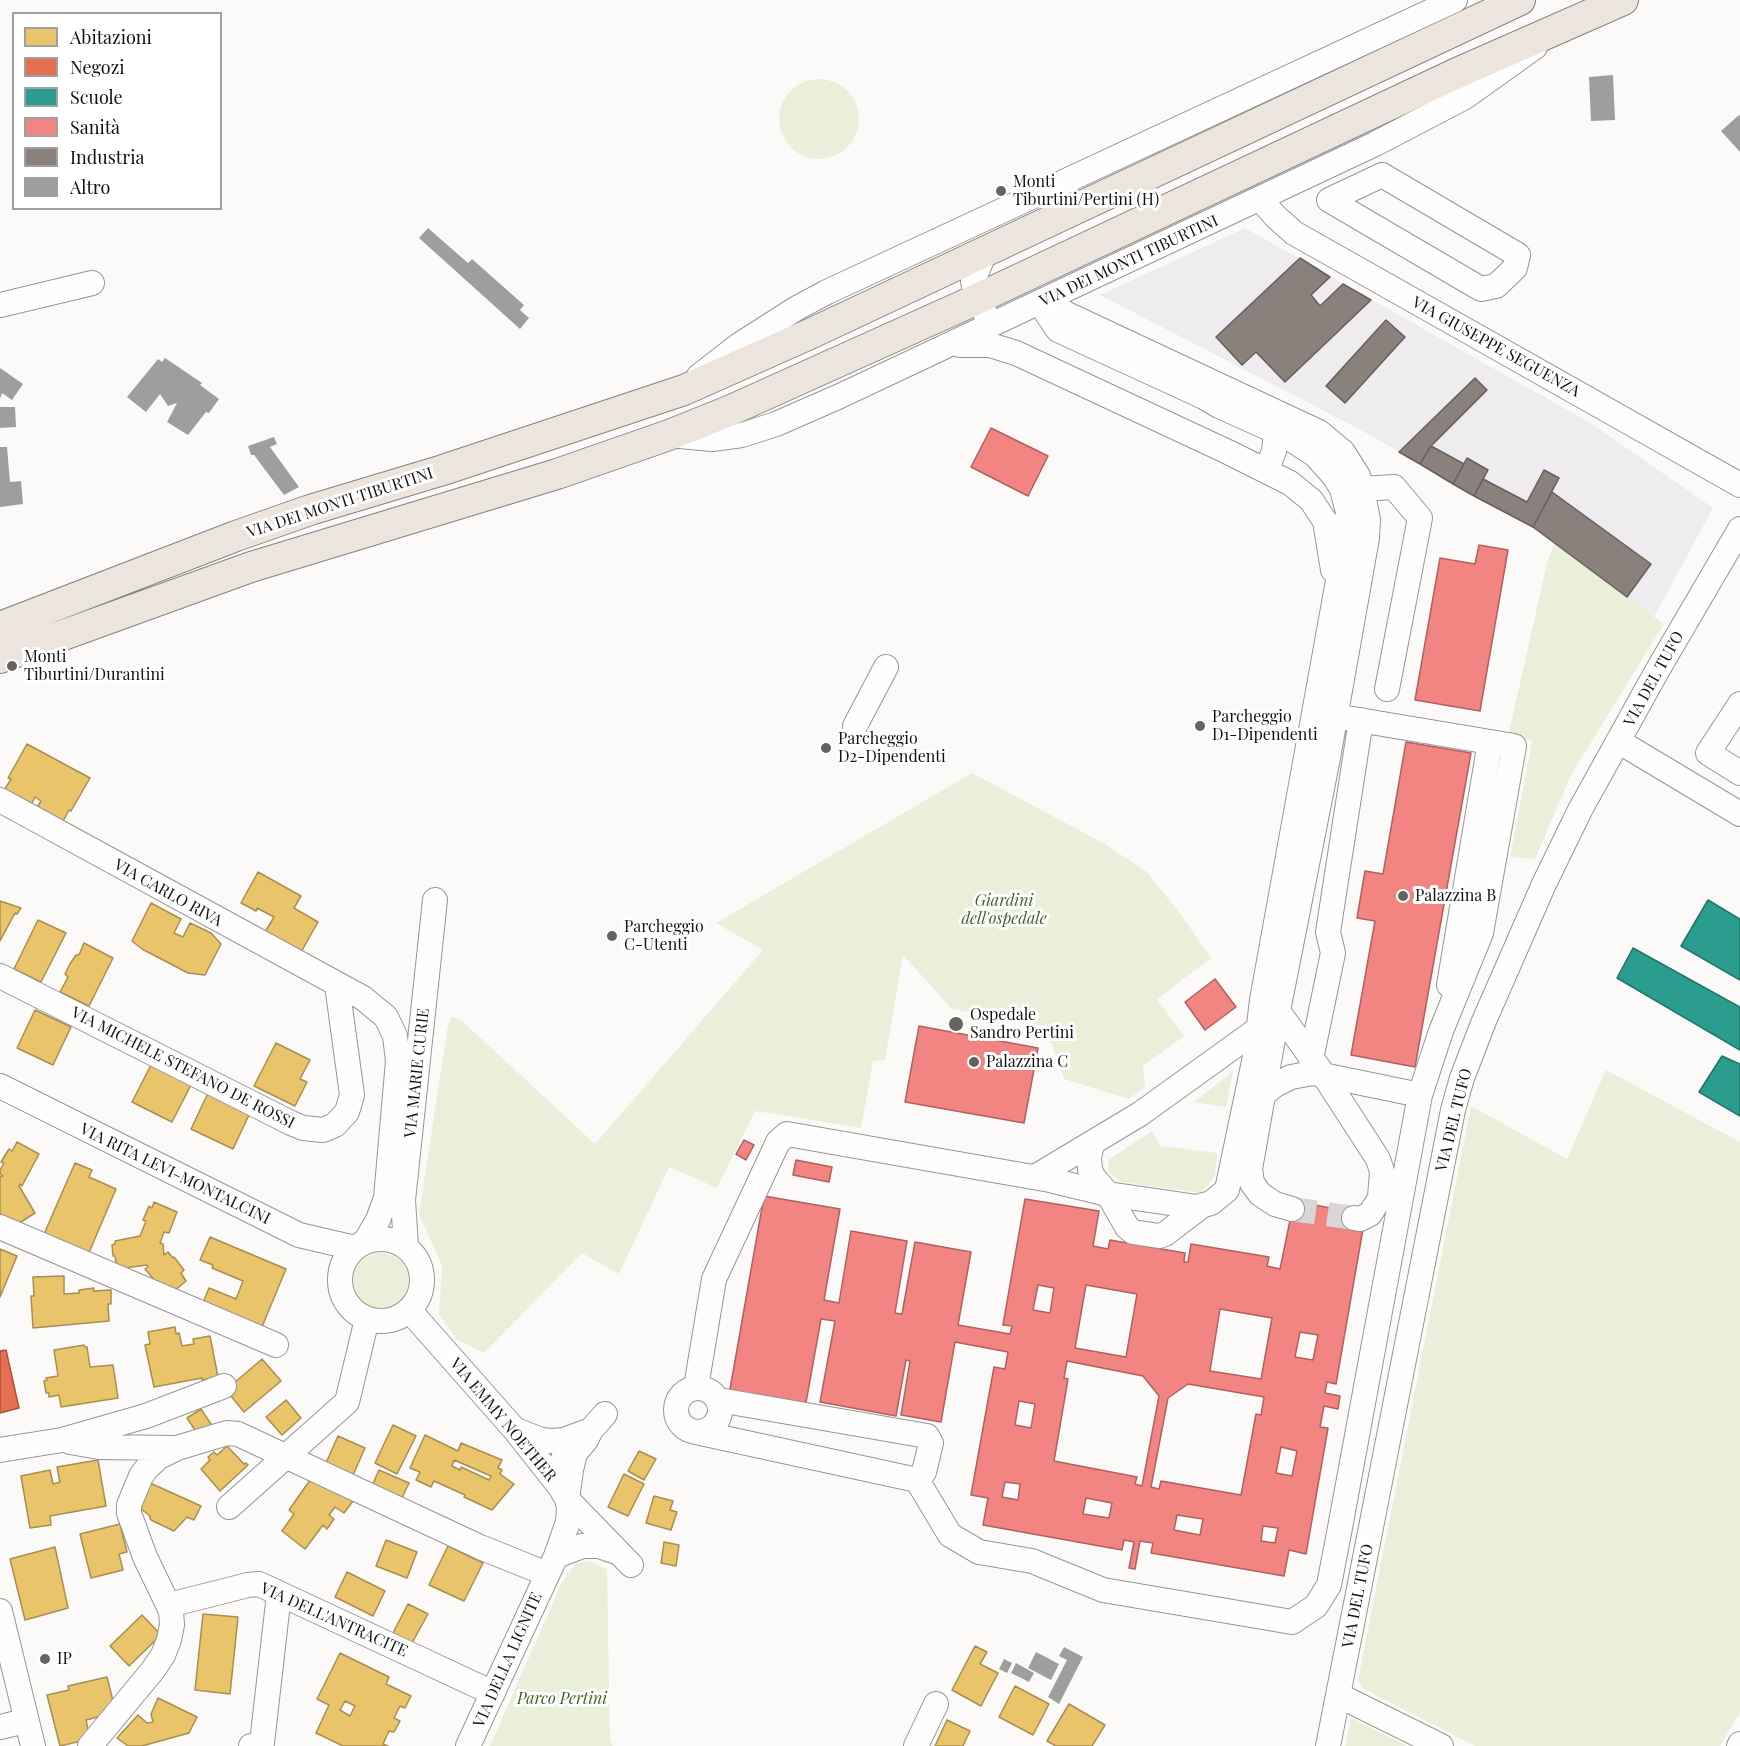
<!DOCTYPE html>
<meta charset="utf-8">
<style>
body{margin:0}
#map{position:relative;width:1740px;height:1746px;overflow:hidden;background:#fcfaf8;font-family:"Playfair Display",serif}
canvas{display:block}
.legend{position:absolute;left:12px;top:12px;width:210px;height:198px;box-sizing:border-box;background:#fff;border:2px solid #a0a0a0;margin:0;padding:8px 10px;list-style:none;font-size:18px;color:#111}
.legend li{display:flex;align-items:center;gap:12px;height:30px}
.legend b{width:30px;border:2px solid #a0a0a0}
</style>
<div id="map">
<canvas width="1740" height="1746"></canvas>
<ul class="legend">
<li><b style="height:16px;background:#e9c46a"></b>Abitazioni</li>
<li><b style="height:16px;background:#e76f51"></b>Negozi</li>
<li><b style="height:16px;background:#2a9d8f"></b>Scuole</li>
<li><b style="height:16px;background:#f28482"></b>Sanità</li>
<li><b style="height:16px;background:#8a817c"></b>Industria</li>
<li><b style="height:16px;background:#a09e9d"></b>Altro</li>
</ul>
</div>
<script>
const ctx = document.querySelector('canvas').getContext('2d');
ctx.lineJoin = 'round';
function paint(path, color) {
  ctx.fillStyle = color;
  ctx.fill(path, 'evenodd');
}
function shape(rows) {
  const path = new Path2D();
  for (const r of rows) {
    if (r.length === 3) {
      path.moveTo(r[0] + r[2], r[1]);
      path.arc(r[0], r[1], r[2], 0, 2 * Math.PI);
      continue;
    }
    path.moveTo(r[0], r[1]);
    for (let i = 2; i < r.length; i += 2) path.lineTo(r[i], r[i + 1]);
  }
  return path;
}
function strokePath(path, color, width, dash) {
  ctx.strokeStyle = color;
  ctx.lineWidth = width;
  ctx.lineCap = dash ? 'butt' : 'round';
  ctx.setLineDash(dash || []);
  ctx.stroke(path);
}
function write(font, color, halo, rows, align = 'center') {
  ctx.font = font + ' "Playfair Display",serif';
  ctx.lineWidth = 6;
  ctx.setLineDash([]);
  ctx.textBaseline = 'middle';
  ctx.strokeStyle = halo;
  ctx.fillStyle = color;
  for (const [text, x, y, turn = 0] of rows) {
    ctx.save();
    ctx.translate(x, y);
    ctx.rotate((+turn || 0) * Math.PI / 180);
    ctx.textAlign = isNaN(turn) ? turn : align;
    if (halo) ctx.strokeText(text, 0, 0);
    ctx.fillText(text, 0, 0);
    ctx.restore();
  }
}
paint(shape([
 [1245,228,1592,424,1713,508,1654,617,1533,527,1359,429,1100,295]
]), '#eeecee');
paint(shape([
 [819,119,40],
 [1554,543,1664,624,1571,775,1535,859,1510,857,1532,741,1508,737,1547,563],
 [972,773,1103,843,1147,872,1181,915,1211,958,1157,999,1184,1036,1143,1066,1145,1087,1129,1099,1064,1079,1045,1026,952,1009,903,955,885,1060,873,1061,861,1128,755,1111,717,1188,669,1167,619,1274,582,1253,484,1353,456,1339,439,1315,442,1266,419,1214,447,1031,451,1017,460,1019,595,1144,763,950,716,923],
 [1606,1070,1740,1142,1740,1712,1720,1746,1475,1746,1362,1688,1358,1680,1471,1106,1567,1159],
 [1233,1071,1226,1107,1194,1102],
 [1152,1131,1160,1146,1217,1153,1215,1176,1201,1193,1121,1182,1109,1172,1108,1160],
 [381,1281,28],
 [589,1561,607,1569,610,1739,613,1746,490,1746,562,1582,576,1563],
 [1351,1718,1407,1746,1345,1746]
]), '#eaefda');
const homes = shape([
 [27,744,90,778,71,811,69,810,61,825,35,811,41,801,35,797,29,809,2,794,11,779,8,778,27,744],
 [258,872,301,896,294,908,318,922,300,954,264,934,274,917,257,908,256,911,241,903,258,872],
 [0,901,21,908,17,914,15,913,0,941,0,901],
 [151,903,181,919,174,933,183,937,190,923,211,933,221,944,205,975,188,973,142,949,132,941,151,903],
 [38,920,66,933,41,982,14,969,38,920],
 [84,943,113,958,89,1006,60,992,68,977,65,974,70,964,76,955,79,955,84,943],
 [35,1010,71,1027,53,1065,17,1048,35,1010],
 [276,1043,310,1060,300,1079,307,1082,295,1106,254,1086,276,1043],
 [151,1065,191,1085,172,1122,132,1102,151,1065],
 [208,1093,250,1113,233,1149,191,1129,208,1093],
 [17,1142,39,1154,22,1186,20,1184,19,1186,35,1213,13,1227,8,1226,0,1213,0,1177,3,1176,0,1174,0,1170,4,1163,1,1162,9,1149,12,1151,17,1142],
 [75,1163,92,1170,89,1177,116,1189,88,1255,41,1241,75,1163],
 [154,1202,177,1212,169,1233,164,1232,160,1243,163,1244,164,1255,168,1252,173,1258,174,1257,184,1270,181,1273,186,1281,168,1296,145,1269,148,1267,147,1265,117,1269,115,1256,113,1256,112,1245,115,1244,115,1241,140,1236,146,1221,143,1220,149,1206,152,1208,154,1202],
 [210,1237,286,1269,259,1334,200,1310,209,1288,236,1299,243,1281,212,1268,213,1265,200,1260,210,1237],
 [0,1249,17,1256,0,1297,0,1249],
 [64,1276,64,1294,79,1293,79,1290,94,1288,93,1291,111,1290,111,1304,108,1304,109,1321,33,1328,31,1296,34,1296,33,1277,64,1276],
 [175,1327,176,1334,179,1333,182,1346,194,1344,193,1339,210,1336,218,1377,202,1380,202,1378,154,1387,145,1345,150,1344,148,1332,175,1327],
 [84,1345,85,1347,87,1347,90,1367,113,1365,118,1398,61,1407,59,1395,49,1397,49,1393,46,1393,44,1381,47,1380,46,1378,58,1376,54,1350,84,1345],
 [262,1359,281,1381,244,1412,226,1390,262,1359],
 [286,1400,301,1418,282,1435,266,1417,286,1400],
 [201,1409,213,1427,199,1436,187,1418,201,1409],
 [393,1425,416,1436,397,1474,375,1463,393,1425],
 [425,1435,458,1451,461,1443,502,1460,498,1468,502,1470,500,1474,514,1484,492,1510,464,1497,465,1495,434,1481,431,1487,416,1480,420,1472,410,1468,425,1435],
 [454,1460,491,1476,489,1480,461,1467,460,1470,452,1466,454,1460],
 [338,1436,365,1448,353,1475,326,1463,338,1436],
 [227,1446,244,1464,246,1463,248,1465,220,1491,201,1469,210,1460,208,1457,214,1452,217,1455,227,1446],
 [639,1451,656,1459,644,1480,628,1471,639,1451],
 [98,1460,106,1506,50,1516,51,1525,30,1528,21,1476,50,1470,53,1484,60,1482,57,1467,98,1460],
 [379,1470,409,1483,402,1498,371,1488,379,1470],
 [624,1474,644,1484,628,1516,608,1507,624,1474],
 [313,1476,319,1478,353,1501,344,1513,335,1507,329,1515,334,1519,327,1529,323,1525,305,1549,282,1531,294,1514,289,1510,313,1476],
 [150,1483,201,1506,194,1520,187,1517,174,1531,151,1520,149,1515,141,1509,140,1505,150,1483],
 [654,1496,673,1501,670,1510,677,1512,671,1530,646,1523,654,1496],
 [120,1524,127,1552,119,1554,123,1570,91,1578,80,1534,120,1524],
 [386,1540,417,1552,407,1578,376,1566,386,1540],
 [664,1542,679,1545,676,1566,661,1563,664,1542],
 [448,1546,483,1563,464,1601,429,1585,448,1546],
 [55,1547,68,1608,25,1620,10,1559,55,1547],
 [347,1572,385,1591,373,1616,335,1597,347,1572],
 [408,1604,428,1614,412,1643,393,1633,408,1604],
 [203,1614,238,1617,230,1694,195,1690,203,1614],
 [142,1615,161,1635,129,1666,110,1646,142,1615],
 [975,1646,987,1652,980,1664,998,1673,981,1706,952,1690,975,1646],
 [340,1653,389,1677,386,1684,411,1696,405,1708,400,1706,394,1718,400,1721,394,1732,389,1731,383,1744,388,1746,343,1746,316,1733,329,1705,317,1699,340,1653],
 [345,1701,355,1706,350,1716,340,1710,345,1701],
 [107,1677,115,1709,106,1715,86,1720,90,1739,60,1746,47,1695,69,1690,68,1686,107,1677],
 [1015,1686,1049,1704,1033,1735,999,1717,1015,1686],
 [158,1698,197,1717,189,1733,142,1746,128,1746,117,1738,138,1715,147,1723,153,1722,151,1714,158,1698],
 [1069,1704,1105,1725,1092,1746,1056,1746,1047,1741,1069,1704],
 [947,1720,970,1731,963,1746,935,1746,947,1720]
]);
paint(homes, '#e9c46a');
strokePath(homes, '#a88e4f', 1.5);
const shops = shape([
 [6,1350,19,1408,0,1413,0,1351,6,1350]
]);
paint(shops, '#e76f51');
strokePath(shops, '#a7533e', 1.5);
const schools = shape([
 [1708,900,1740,919,1740,980,1681,946,1708,900],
 [1633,948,1740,1007,1740,1050,1617,978,1633,948],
 [1722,1056,1740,1064,1740,1116,1699,1092,1722,1056]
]);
paint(schools, '#2a9d8f');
strokePath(schools, '#227369', 1.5);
const health = shape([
 [991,428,1048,456,1028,496,971,467,991,428],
 [1479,545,1508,550,1480,711,1415,700,1440,558,1475,564,1479,545],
 [1406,742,1471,753,1415,1067,1351,1055,1375,921,1357,918,1365,871,1383,874,1406,742],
 [1215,979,1236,1007,1205,1030,1185,1002,1215,979],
 [919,1026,1038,1048,1024,1123,905,1102,919,1026],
 [744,1140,754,1145,746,1160,736,1154,744,1140],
 [796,1160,832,1167,829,1182,793,1175,796,1160],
 [764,1196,840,1209,824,1300,839,1303,851,1231,907,1241,895,1313,902,1314,915,1242,971,1252,958,1325,1010,1334,1012,1326,1003,1325,1025,1199,1099,1211,1093,1246,1108,1249,1110,1240,1185,1253,1184,1262,1188,1262,1191,1244,1269,1257,1267,1266,1280,1269,1294,1201,1356,1213,1363,1229,1336,1384,1327,1382,1325,1393,1340,1396,1338,1409,1324,1406,1320,1427,1328,1428,1306,1554,1289,1550,1284,1576,1151,1553,1153,1543,1140,1541,1135,1569,1129,1568,1134,1542,1124,1540,1122,1550,983,1525,988,1498,971,1495,994,1367,1005,1369,1008,1352,955,1342,941,1422,901,1415,910,1361,906,1360,896,1416,820,1402,835,1321,821,1319,805,1408,729,1395,764,1196],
 [1038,1285,1054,1288,1050,1313,1033,1310,1038,1285],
 [1086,1285,1137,1294,1126,1357,1075,1348,1086,1285],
 [1220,1309,1272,1318,1261,1379,1210,1371,1220,1309],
 [1300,1332,1318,1335,1313,1360,1295,1357,1300,1332],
 [1067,1361,1143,1376,1159,1396,1142,1486,1135,1484,1137,1477,1054,1461,1068,1379,1064,1378,1067,1361],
 [1188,1384,1264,1397,1261,1415,1256,1414,1241,1495,1161,1481,1159,1489,1151,1487,1168,1398,1188,1384],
 [1019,1401,1035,1404,1031,1428,1015,1425,1019,1401],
 [1281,1447,1297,1451,1292,1476,1276,1473,1281,1447],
 [1005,1482,1020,1484,1018,1500,1002,1497,1005,1482],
 [1086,1498,1112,1503,1109,1518,1083,1514,1086,1498],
 [1177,1515,1203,1519,1200,1535,1174,1530,1177,1515],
 [1263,1526,1278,1528,1275,1543,1261,1541,1263,1526]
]);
paint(health, '#f28482');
strokePath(health, '#ae6260', 1.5);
const industry = shape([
 [1300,258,1330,277,1311,295,1320,306,1343,284,1371,300,1285,382,1256,352,1242,365,1216,337,1300,258],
 [1386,320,1405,337,1345,403,1326,386,1386,320],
 [1475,378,1487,390,1431,446,1420,464,1399,452,1475,378],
 [1431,446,1464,464,1453,484,1420,464,1431,446],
 [1467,458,1488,470,1474,496,1453,484,1467,458],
 [1544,470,1559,478,1533,527,1474,496,1483,479,1527,502,1544,470],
 [1552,492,1651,564,1627,597,1533,527,1552,492]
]);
paint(industry, '#8a817c');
strokePath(industry, '#665f5c', 1.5);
paint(shape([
 [1613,75,1615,120,1591,121,1589,77],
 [1739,115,1740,116,1740,152,1721,131],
 [428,228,468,263,472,259,524,305,520,310,529,318,520,329,419,238],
 [165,358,202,383,200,385,219,399,209,413,206,412,188,435,167,422,177,403,168,406,160,394,146,412,127,397,158,359,162,362],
 [0,368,23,384,12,400,2,393,0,399],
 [0,407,15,407,16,427,0,428],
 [274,437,277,444,270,447,299,487,284,495,254,455,251,455,248,446],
 [0,447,7,447,10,482,21,481,23,504,0,507],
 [1064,1647,1083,1657,1059,1704,1048,1697,1067,1660,1059,1656],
 [1036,1652,1059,1664,1051,1680,1028,1668],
 [1004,1659,1012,1663,1007,1673,999,1669],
 [1016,1663,1034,1673,1029,1682,1011,1673]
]), '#a09e9d');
strokePath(shape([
 [1292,1209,1354,1218]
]), '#d9d7d5', 24, [24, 12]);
const minor = shape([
 [1382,175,1518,255,1515,268,1496,286,1481,289,1329,200,1382,175],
 [1260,199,1275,216,1294,233,1740,485],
 [985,252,973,281,976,294,985,313],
 [1048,299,1052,305,1067,314,1319,432,1343,452,1358,476,1362,489,1368,520,1367,538,1328,758,1278,1011],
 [0,305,92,283],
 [960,345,990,345,1016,353,1228,452,1290,483,1311,500,1325,521,1333,570],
 [699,376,739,345,797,308,827,292,1455,0],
 [669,435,712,439,742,435,776,424,840,396,1375,144,1465,97,1535,47],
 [1266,471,1274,451,1276,431],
 [1362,489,1394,487,1420,518,1387,689],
 [1740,704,1708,753,1740,773],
 [855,726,886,667],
 [1618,741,1740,814],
 [0,800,363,998,386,1017,395,1036,398,1061,386,1198,378,1220,365,1242],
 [0,976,291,1123,303,1128,323,1130,335,1125,347,1112,352,1095,337,985],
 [1449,985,1490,742],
 [1311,1059,1333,953,1328,932,1361,720],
 [0,1086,299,1235,355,1248],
 [1264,1094,1275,1085,1291,1077,1313,1073,1420,1095],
 [1092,1144,1089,1157,1090,1170,1094,1178,1108,1194,1127,1227,1133,1232,1159,1236,1165,1234,1203,1205],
 [1035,1177,1140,1114,1258,1029],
 [1292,1209,1275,1204,1260,1194,1252,1183,1250,1169,1278,1011,1323,1074,1378,1159,1382,1171,1380,1198,1370,1214,1360,1219,1354,1218],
 [0,1227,276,1345],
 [381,1280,41],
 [406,1246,403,1200,435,900],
 [409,1310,515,1430,560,1487,567,1499,569,1507,568,1522,556,1556,468,1746],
 [696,1387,714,1279,778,1142,787,1134,1050,1180,1108,1194,1197,1207,1211,1203,1227,1190,1256,1052,1262,1000,1344,548,1348,512,1342,489,1334,476,1315,455,1286,436,1219,406,1204,397,1058,330,1047,314,1048,299],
 [698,1410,22],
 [719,1400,927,1436,931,1443,924,1472,917,1480],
 [516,1430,541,1440,552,1441,564,1440,591,1430],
 [696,1432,917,1480,950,1535,979,1552,1032,1561,1103,1590,1292,1622,1316,1606,1329,1585,1339,1533,1420,1095,1441,1031,1481,933,1514,746,1335,716],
 [70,1442,99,1447,176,1448],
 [0,1450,62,1440,146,1416,224,1386],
 [575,1453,571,1470,567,1499,631,1565],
 [563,1459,575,1453,586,1440,591,1430,605,1414],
 [229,1507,347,1402,367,1319],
 [556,1556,582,1546,599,1546,619,1553],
 [169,1605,248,1585,259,1584,493,1693],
 [0,1611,33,1746],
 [1338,1695,1441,1746],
 [0,1727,25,1721],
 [90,1746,153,1670,163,1655,169,1640,172,1625,171,1611,145,1557,129,1513,129,1505,141,1476,147,1468,159,1457,177,1448,227,1433,238,1434,480,1547,547,1574],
 [251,1746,262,1743,279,1594],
 [916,1746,936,1704],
 [1328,1746,1453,1110,1462,1078,1484,1021,1544,884,1580,810,1657,671,1740,529],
 [1739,1746,1740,1744]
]);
const major = shape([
 [0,627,236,536,310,510,443,470,684,390,812,333,1520,0],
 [0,658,251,567,557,474,669,435,729,411,962,306,1455,74,1623,0]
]);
strokePath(minor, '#979695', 26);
strokePath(major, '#848382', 32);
strokePath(minor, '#fffefe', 24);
strokePath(major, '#ebe5dd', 30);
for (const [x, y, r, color] of [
 [1001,191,6,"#636362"],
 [12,666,6,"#636362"],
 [1200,726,6,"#636362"],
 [826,748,6,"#636362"],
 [1403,896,6,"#636362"],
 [612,936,6,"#636362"],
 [956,1024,8,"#636362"],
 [974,1062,6,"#636362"],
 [45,1659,6,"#636362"]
]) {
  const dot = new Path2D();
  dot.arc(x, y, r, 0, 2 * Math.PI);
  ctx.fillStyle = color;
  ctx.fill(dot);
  strokePath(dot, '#fff', 2);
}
write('16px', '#111', '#fff', [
 ["Monti",1013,182],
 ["Tiburtini/Pertini (H)",1013,200],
 ["Monti",24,657],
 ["Tiburtini/Durantini",24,675],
 ["Parcheggio",1212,717],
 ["D1-Dipendenti",1212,735],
 ["Parcheggio",838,739],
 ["D2-Dipendenti",838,757],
 ["Palazzina B",1415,896],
 ["Parcheggio",624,927],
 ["C-Utenti",624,945],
 ["Ospedale",970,1015],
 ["Sandro Pertini",970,1033],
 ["Palazzina C",986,1062],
 ["IP",57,1659]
], 'left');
write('16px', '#111', '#fff', [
 ["VIA DEI MONTI TIBURTINI",1129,261,-25],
 ["VIA GIUSEPPE SEGUENZA",1496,347,29],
 ["VIA DEI MONTI TIBURTINI",340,503,-18],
 ["VIA DEL TUFO",1654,679,-61],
 ["VIA CARLO RIVA",168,893,29],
 ["VIA MICHELE STEFANO DE ROSSI",183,1068,27],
 ["VIA MARIE CURIE",417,1073,-84],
 ["VIA DEL TUFO",1454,1120,-76],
 ["VIA RITA LEVI-MONTALCINI",175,1174,26],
 ["VIA EMMY NOETHER",503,1420,50],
 ["VIA DEL TUFO",1358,1596,-79],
 ["VIA DELL'ANTRACITE",334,1620,24],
 ["VIA DELLA LIGNITE",508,1660,-66]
]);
write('italic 16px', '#3f6327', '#fff', [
 ["Giardini",1004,901],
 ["dell'ospedale",1004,919],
 ["Parco Pertini",562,1699]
]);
</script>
